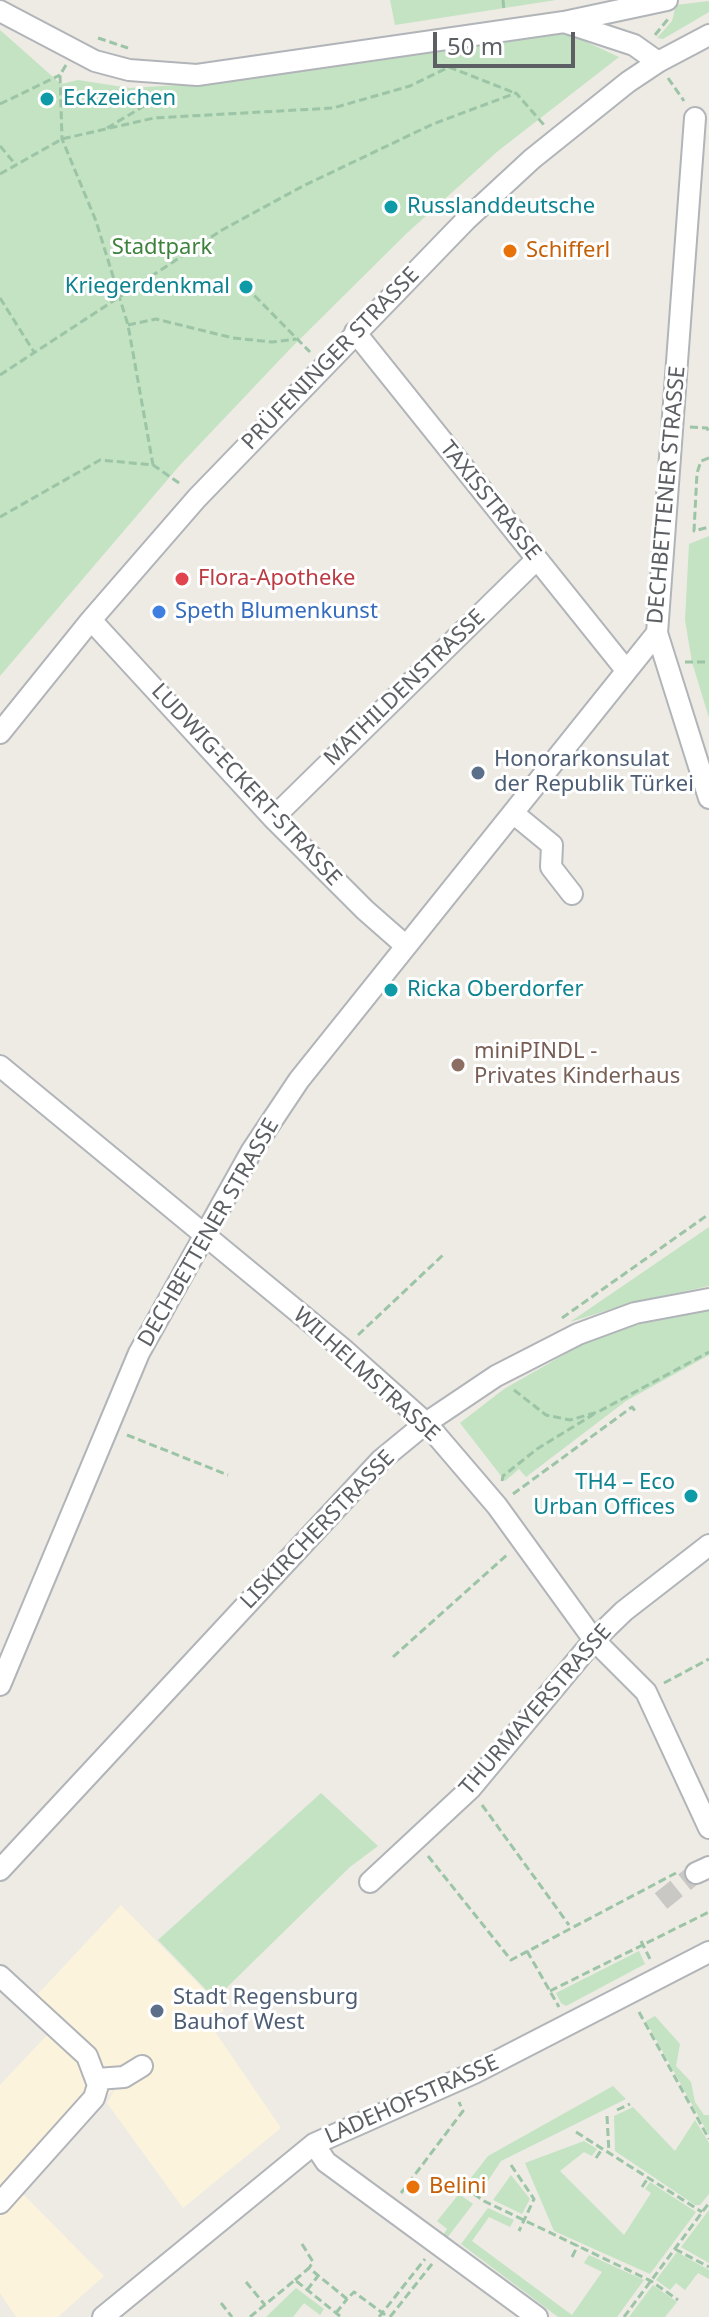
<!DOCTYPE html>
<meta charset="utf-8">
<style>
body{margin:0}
#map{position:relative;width:709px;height:2317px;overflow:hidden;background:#edebe4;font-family:"Noto Sans",sans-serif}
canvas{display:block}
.scale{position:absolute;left:433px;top:32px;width:142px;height:36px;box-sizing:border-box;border:4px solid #5c5f63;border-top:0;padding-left:10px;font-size:24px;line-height:28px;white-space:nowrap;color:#5c5f63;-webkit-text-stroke:6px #fff;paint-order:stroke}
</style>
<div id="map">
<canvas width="709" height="2317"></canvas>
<div class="scale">50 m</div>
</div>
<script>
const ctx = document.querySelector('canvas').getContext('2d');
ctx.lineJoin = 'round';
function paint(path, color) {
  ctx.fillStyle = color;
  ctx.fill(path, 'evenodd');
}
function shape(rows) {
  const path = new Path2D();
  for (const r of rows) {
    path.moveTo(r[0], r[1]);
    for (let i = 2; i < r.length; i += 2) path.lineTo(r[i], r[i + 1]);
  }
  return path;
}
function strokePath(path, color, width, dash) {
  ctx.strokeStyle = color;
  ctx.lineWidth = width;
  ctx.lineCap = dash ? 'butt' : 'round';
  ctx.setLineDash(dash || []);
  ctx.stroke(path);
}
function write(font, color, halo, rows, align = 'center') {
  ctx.font = font + ' "Noto Sans",sans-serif';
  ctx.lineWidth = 6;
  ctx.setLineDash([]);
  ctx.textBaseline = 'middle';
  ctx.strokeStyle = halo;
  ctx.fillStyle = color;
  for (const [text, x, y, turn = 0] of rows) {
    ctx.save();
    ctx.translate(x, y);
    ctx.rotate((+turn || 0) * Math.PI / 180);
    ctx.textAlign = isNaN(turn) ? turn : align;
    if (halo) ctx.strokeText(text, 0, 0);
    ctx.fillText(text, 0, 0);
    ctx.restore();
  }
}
paint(shape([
 [121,1905,224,2010,209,2023,281,2128,183,2208,107,2103,119,2083,22,2193,104,2276,58,2317,16,2317,0,2293,0,2085,63,2018,37,1995]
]), '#fbf3db');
paint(shape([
 [390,0,556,0,395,25],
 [709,1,709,12,663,39,657,38,672,21,676,5],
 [0,30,61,84,78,80,130,88,194,84,567,33,619,57,498,151,407,233,289,350,180,465,0,676],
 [709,536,709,718,692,662,685,620,689,544],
 [709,1227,709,1286,631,1303,570,1322],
 [709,1310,709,1355,626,1401,526,1477,519,1469,505,1481,460,1423,504,1389,583,1344,635,1325],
 [321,1793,378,1846,350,1867,215,1999,158,1940],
 [639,1951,645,1964,566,2006,561,2003,556,1993],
 [655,2016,680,2044,676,2066,691,2082,695,2102,704,2115,709,2115,709,2135,646,2021],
 [613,2086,626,2099,501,2161,480,2193,467,2183,488,2156],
 [633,2107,675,2151,695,2120,709,2143,709,2194,700,2205,695,2205,615,2151,614,2116],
 [584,2141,597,2149,592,2156,584,2152,560,2171,624,2235,651,2193,645,2189,650,2182,696,2212,650,2274,554,2231,525,2163],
 [511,2175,530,2199,522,2214,493,2200],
 [459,2194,473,2204,447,2238,443,2235,447,2229,437,2221],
 [488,2208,514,2220,510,2227,489,2217,472,2241,572,2315,602,2272,584,2263,589,2255,644,2280,617,2317,558,2317,461,2244],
 [709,2210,709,2263,681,2247],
 [677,2252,709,2270,709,2279,698,2273,685,2290,676,2283,670,2290,656,2280],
 [653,2285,677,2302,665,2317,629,2317],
 [296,2288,324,2309,320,2315,304,2303,293,2317,266,2317]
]), '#c3e3c2');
strokePath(shape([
 [661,1901,696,1873]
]), '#c9c8c4', 20, [20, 10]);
const minor = shape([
 [0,11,95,61,129,70,197,75,564,22,667,0],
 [564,22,634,45,658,62],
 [355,332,626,670],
 [91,620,273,818,365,910,406,946],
 [657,633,709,798],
 [0,733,91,620,197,498,466,220,532,159,628,82,658,62,709,35],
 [513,813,552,845,551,867,572,894],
 [273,818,537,559],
 [0,1066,343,1349,426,1423,497,1506,594,1640,646,1692,709,1828],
 [0,1685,139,1353,251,1152,299,1080,657,633,695,118],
 [0,1870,381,1460,426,1423,496,1376,578,1334,635,1313,709,1299],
 [696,1873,709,1867],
 [370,1882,470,1789,594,1640,624,1611,709,1545],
 [0,1976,87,2056,98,2085,94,2098,0,2203],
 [97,2079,124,2077,142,2066],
 [314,2144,326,2162,537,2317],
 [103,2317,314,2144,474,2073,709,1952]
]);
strokePath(minor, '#b1b4b8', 24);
strokePath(shape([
 [503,0,504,11],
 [655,35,668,19],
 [98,38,128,48],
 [66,65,60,75,62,139,96,221,128,325,153,465],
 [668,78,684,101],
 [0,104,60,75],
 [107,128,166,93],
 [0,146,16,165],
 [0,174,62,139,154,118,333,108,410,86,449,67,515,93],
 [246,287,310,352],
 [0,298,34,352],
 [128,325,156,319,233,338,272,342,296,339],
 [0,375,222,230,303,186,433,124,516,93,544,125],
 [690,427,707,428,709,432],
 [709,458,701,461,697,473,694,531,709,527],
 [0,517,100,460,153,465,182,485],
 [685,662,709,662],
 [562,1318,709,1214],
 [358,1335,443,1255],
 [514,1390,546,1415,570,1420,598,1412,709,1352],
 [127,1435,228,1475],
 [502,1481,503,1476,537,1449,594,1414],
 [513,1494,632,1407,635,1411],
 [393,1657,509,1553],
 [664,1683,709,1659],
 [482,1805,569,1925],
 [428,1856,511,1960,676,1873],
 [641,1941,650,1959],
 [527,1951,559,2007],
 [550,1991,709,1912],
 [639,2012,709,2139],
 [617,2110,630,2104],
 [607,2116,609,2153],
 [576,2132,702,2212],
 [596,2158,602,2149],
 [511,2165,534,2199,519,2231],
 [464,2187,484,2201,651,2281,678,2300],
 [642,2187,648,2178],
 [401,2193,463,2111,459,2102],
 [302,2244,313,2262,309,2268],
 [675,2249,709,2267],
 [572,2257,578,2245],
 [295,2280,309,2268,347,2299,354,2292,388,2317],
 [246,2282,265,2305],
 [307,2290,318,2276],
 [221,2303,232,2317],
 [336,2313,347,2299],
 [250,2317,295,2280,341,2317],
 [379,2317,425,2259],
 [390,2317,432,2264],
 [624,2317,709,2203]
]), '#9cc4a6', 3, [8, 4]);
strokePath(minor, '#fff', 20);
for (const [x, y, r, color] of [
 [47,99,8,"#0f9aa8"],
 [391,207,8,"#0f9aa8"],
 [510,251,8,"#e8710a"],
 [246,287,8,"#0f9aa8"],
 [182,579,8,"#e0444e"],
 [159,612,8,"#3f7fe0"],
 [478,773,8,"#5c6f8a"],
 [391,990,8,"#0f9aa8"],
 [458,1065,8,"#8d6e63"],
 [691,1496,8,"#0f9aa8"],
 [157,2011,8,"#5c6f8a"],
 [413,2187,8,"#e8710a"]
]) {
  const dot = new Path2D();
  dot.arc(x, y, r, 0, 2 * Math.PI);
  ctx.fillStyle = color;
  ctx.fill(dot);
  strokePath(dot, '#fff', 3);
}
write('22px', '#0d838f', '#fff', [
 ["Eckzeichen",63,99],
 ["Russlanddeutsche",407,207],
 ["Kriegerdenkmal",230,287,"right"],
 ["Ricka Oberdorfer",407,990],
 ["TH4 – Eco",675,1483,"right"],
 ["Urban Offices",675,1508,"right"]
], 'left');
write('22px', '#3c823d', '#fff', [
 ["Stadtpark",162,248]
]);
write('22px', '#c56008', '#fff', [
 ["Schifferl",526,251],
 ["Belini",429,2187]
], 'left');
write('22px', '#5c5f63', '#fff', [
 ["PRÜFENINGER STRASSE",331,359,-46],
 ["DECHBETTENER STRASSE",667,495,-85],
 ["TAXISSTRASSE",490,501,51],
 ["MATHILDENSTRASSE",405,688,-44],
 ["LUDWIG-ECKERT-STRASSE",246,785,47],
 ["DECHBETTENER STRASSE",209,1233,-60],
 ["WILHELMSTRASSE",366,1375,42],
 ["LISKIRCHERSTRASSE",318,1530,-46],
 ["THURMAYERSTRASSE",536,1710,-49],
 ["LADEHOFSTRASSE",412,2100,-24]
]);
write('22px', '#be3a42', '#fff', [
 ["Flora-Apotheke",198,579]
], 'left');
write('22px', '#366cbe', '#fff', [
 ["Speth Blumenkunst",175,612]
], 'left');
write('22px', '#4e5e75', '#fff', [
 ["Honorarkonsulat",494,760],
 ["der Republik Türkei",494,785],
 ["Stadt Regensburg",173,1998],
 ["Bauhof West",173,2023]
], 'left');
write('22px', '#785e54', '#fff', [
 ["miniPINDL -",474,1052],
 ["Privates Kinderhaus",474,1077]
], 'left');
</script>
